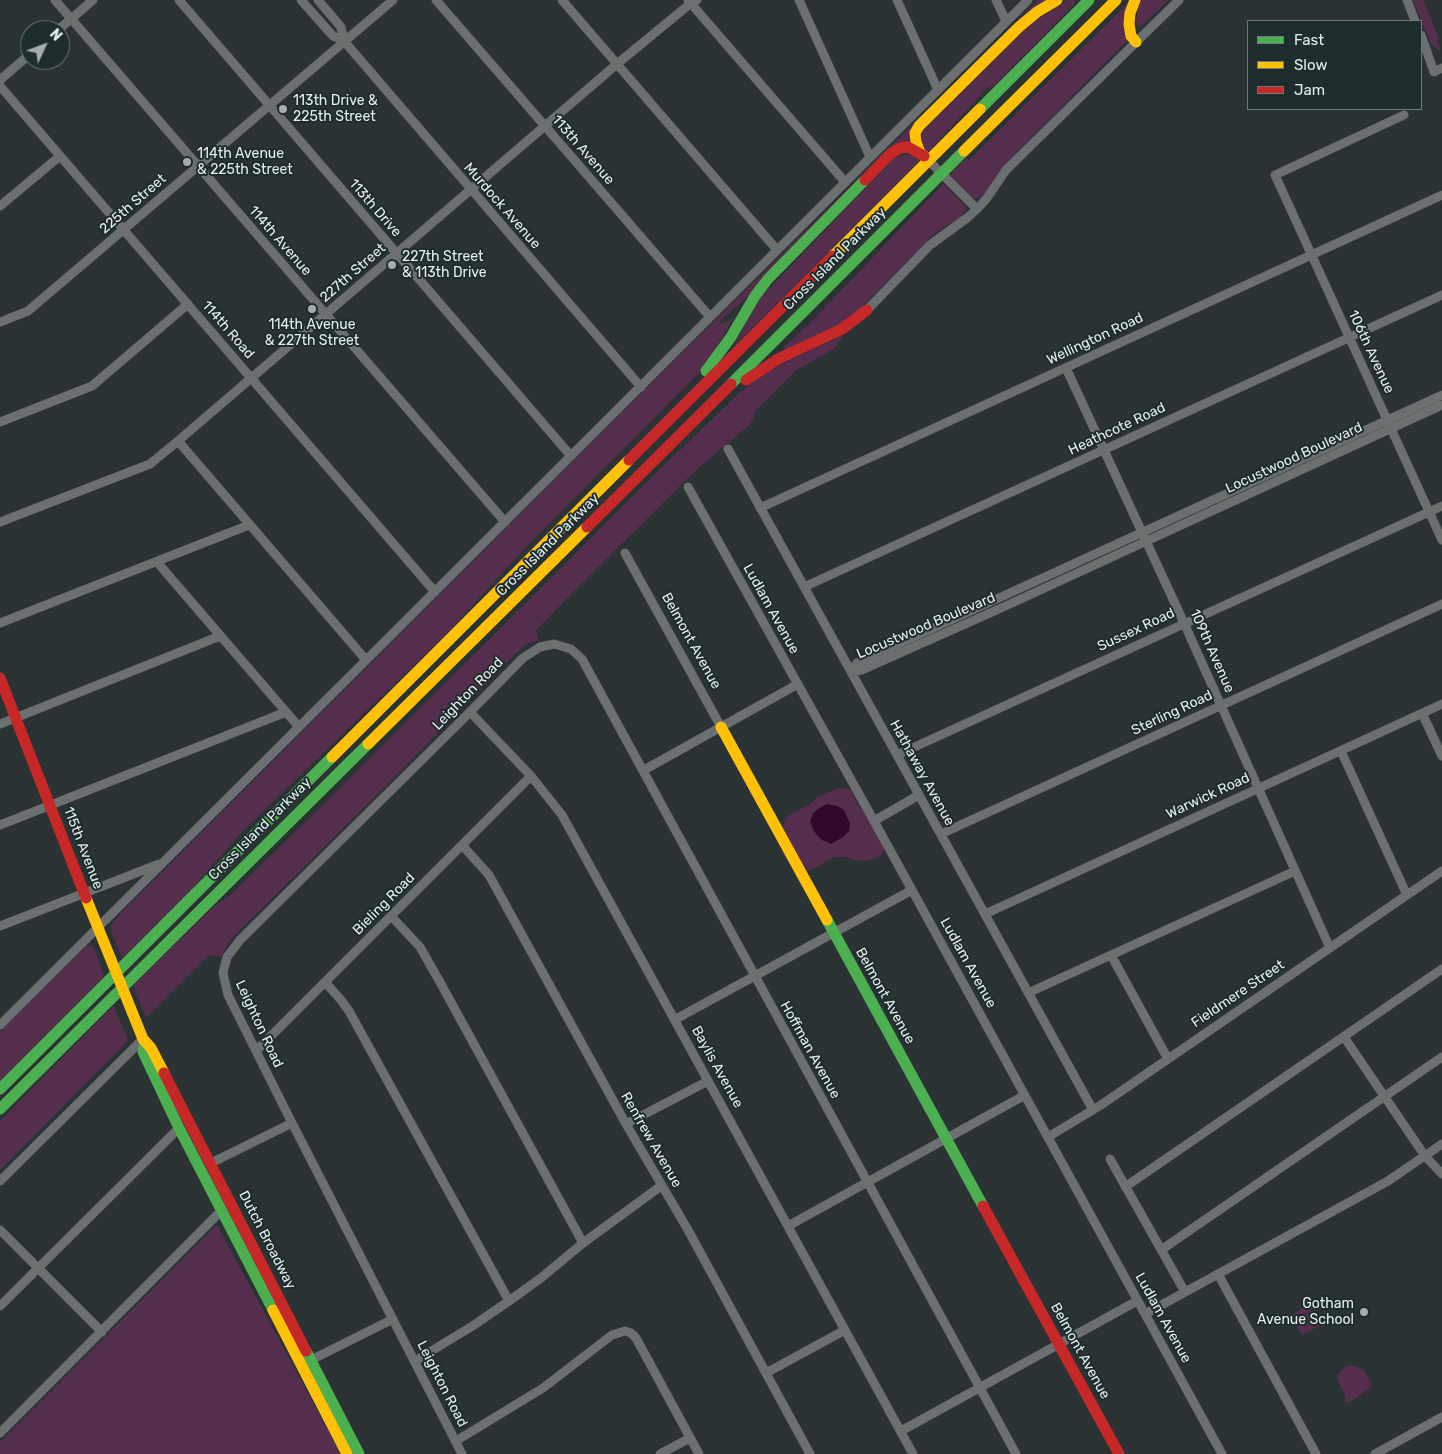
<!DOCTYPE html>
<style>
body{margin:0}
#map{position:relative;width:1442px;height:1454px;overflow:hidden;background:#2a3234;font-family:Rubik,sans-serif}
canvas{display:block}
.legend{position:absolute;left:1247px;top:20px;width:175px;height:90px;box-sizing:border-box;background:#1e2c2d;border:1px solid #6e7a7a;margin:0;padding:6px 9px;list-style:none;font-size:15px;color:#e5eeee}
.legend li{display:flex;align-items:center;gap:10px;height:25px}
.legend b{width:25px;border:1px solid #6e7a7a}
.north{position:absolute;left:20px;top:20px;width:50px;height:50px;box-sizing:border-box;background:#1e2c2d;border:1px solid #6e7a7a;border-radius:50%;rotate:47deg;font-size:14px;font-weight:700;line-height:20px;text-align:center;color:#e5eeee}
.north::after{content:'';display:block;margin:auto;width:18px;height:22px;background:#a4acad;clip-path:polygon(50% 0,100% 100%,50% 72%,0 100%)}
</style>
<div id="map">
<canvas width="1442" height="1454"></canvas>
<ul class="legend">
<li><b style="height:6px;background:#4caf50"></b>Fast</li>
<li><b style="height:6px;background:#ffc107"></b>Slow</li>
<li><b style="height:6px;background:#c62828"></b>Jam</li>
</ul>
<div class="north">N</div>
</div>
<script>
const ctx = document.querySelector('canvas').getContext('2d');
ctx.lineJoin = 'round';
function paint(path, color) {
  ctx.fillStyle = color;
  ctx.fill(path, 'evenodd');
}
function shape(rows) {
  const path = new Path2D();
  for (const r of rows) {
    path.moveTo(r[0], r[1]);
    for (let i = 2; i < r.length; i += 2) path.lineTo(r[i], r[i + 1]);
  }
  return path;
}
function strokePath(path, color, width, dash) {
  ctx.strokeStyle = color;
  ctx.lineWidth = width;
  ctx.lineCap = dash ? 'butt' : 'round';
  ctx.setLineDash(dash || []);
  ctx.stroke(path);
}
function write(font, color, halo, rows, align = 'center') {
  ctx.font = font + ' Rubik,sans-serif';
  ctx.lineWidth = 4;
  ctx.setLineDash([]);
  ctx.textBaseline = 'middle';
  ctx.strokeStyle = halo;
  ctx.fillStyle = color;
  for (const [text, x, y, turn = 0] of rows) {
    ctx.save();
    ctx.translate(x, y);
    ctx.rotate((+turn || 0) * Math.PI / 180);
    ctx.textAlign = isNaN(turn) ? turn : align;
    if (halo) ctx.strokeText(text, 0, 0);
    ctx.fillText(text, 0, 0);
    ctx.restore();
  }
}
paint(shape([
 [1038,0,1048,0,911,143,754,291,720,321,720,323,723,323,733,319,706,366,528,545,451,629,242,832,191,890,122,958,112,934,111,925,120,914,572,462],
 [1067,0,1075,0,1074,5,992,88,989,86,927,153,921,141,923,131,1030,24],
 [1139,0,1168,0,1144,24,1139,26,1136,23],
 [1413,0,1423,0,1439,39,1437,40,1441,50,1440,51,1431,44],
 [1129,2,1129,37,1126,42,1015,154,1000,170,985,193,976,199,972,197,950,175,967,158,969,160],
 [905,155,913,156,919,161,733,347,759,299,896,157],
 [943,184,965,205,966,209,961,217,935,233,848,321,783,351,784,347,812,321],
 [843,335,835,348,795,371,754,412,753,420,748,426,695,471,578,587,536,630,538,640,527,644,515,654,386,786,237,933,228,943,221,957,209,955,146,1018,133,986,215,905,228,897,330,798,644,485,738,394,766,372],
 [839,788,850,789,854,795,857,804,866,813,884,845,884,851,881,855,874,859,864,861,854,860,847,857,834,857,810,871,801,864,782,830,785,819,791,814,812,803,817,797],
 [844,810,850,824,822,840,816,834,811,827],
 [91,945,94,948,104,976,0,1081,0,1032,87,946],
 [113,1006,127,1036,127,1042,0,1170,0,1121],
 [217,1225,341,1454,0,1454,0,1442],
 [1310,1304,1321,1325,1302,1335,1291,1315],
 [1347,1366,1355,1366,1362,1369,1366,1373,1371,1383,1371,1387,1349,1403,1345,1401,1345,1396,1337,1378,1340,1371]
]), '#552e4d');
paint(shape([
 [827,804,837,806,844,810,850,824,849,831,843,837,831,844,822,840,816,834,810,822,813,813,821,807]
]), '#32072b');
strokePath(shape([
 [55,0,505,522],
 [179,0,571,456],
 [301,0,333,36,344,41,341,27,318,0],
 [436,0,710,317],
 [562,0,777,250],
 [688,0,845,182],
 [799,0,870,157],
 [897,0,938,90],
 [996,0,1006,21],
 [1407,0,1415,21],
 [58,30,93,0],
 [1421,35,1434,72,1442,68],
 [344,41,641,387],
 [0,80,30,54],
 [0,86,435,592],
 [1404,115,1275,175,1442,540],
 [926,158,977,209],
 [0,206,60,156],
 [867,310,930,245,967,218,977,209,987,198,1006,170,1179,0],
 [0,322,28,311,393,0],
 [1066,368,1184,623,1330,948],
 [0,422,92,386,188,304],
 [178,441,366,660],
 [728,449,1093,1110],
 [688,487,874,821,1222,1454],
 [760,508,1442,195],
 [0,522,150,464,178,441,617,64,691,3,697,0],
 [625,553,721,727],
 [157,562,299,727],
 [804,587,1442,295],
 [0,623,249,525],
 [851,671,857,663,1442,395],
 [851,671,862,670,999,609,1442,405],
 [470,712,531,776,562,815,913,1454],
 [1422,713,1442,756],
 [0,724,220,636],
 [1341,751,1407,895],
 [897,755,1442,506],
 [644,770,798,684],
 [874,821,919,795],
 [0,825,286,712],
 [941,834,1442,604],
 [462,845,489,875,626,1124,688,1230,810,1454],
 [985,914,1442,704],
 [391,916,420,947,441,984,583,1243],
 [0,926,159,864],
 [1111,955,1168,1059],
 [325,982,341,1000,349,1011,509,1301],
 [1028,993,1295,871],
 [676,1019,912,890],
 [0,1025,1028,0],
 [1344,1037,1425,1156,1442,1174],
 [256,1051,531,776],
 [626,1124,708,1081],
 [1048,1137,1101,1105,1442,871],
 [1110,1159,1185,1292],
 [211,1163,292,1123],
 [0,1181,143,1039],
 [1125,1187,1442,969],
 [788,1226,1025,1095],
 [0,1230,102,1332],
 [1161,1250,1442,1057],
 [1218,1274,1316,1454],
 [0,1306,179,1128],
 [1145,1314,1388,1181,1442,1144],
 [311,1360,393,1319],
 [415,1361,474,1325,509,1301,541,1278,583,1243,661,1186],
 [766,1373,845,1330],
 [901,1431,1137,1301],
 [0,1433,221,1211],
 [456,1441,543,1388,612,1335,625,1331,631,1333,636,1338,699,1454],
 [462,1454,292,1123,228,995,223,973,227,957,240,940,465,717,523,658,540,647,554,644,571,649,582,659,1016,1454],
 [660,1454,690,1438],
 [1375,1454,1442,1417]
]), '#6c6f70', 9);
strokePath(shape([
 [980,109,1089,0],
 [706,371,731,337,755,296,768,279,865,180],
 [731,384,964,151],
 [827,920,983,1206],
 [145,1043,143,1052,179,1128,273,1310],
 [0,1089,332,757],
 [0,1109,368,744],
 [306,1351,359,1454]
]), '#4caf50', 11);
strokePath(shape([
 [1135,0,1130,13,1129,24,1131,36,1136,42],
 [964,151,1116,0],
 [924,156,920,153,916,142,915,133,919,126,1019,27,1037,12,1057,0],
 [833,256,980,109],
 [721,727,827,920],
 [368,744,587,527],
 [332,757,629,460],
 [86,898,143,1039,151,1048,164,1073],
 [273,1310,347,1454]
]), '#ffc107', 11);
strokePath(shape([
 [865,180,890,154,900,148,908,147,924,156],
 [746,380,778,359,842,329,867,310],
 [629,460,833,256],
 [587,527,731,384],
 [0,678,86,898],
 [164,1073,306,1351],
 [983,1206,1119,1454]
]), '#c62828', 11);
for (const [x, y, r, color] of [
 [283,109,5,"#a4acad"],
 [187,162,5,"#a4acad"],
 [392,265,5,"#a4acad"],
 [312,309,5,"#a4acad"],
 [1364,1312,5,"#a4acad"]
]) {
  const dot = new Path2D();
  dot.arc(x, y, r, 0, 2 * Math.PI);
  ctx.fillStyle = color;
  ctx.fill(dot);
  strokePath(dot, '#1e2c2d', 2);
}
write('14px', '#e5eeee', '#1e2c2d', [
 ["113th Drive &",293,101],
 ["225th Street",293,117],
 ["114th Avenue",197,154],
 ["& 225th Street",197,170],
 ["227th Street",402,257],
 ["& 113th Drive",402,273],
 ["114th Avenue",312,325,"center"],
 ["& 227th Street",312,341,"center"],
 ["Gotham",1354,1304,"right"],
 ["Avenue School",1354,1320,"right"]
], 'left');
write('14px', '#e5eeee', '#1e2c2d', [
 ["113th Avenue",583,150,49],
 ["225th Street",133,204,-41],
 ["Murdock Avenue",502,206,49],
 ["113th Drive",375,208,49],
 ["114th Avenue",280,241,49],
 ["Cross Island Parkway",835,259,-45],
 ["227th Street",353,273,-41],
 ["114th Road",228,330,49],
 ["Wellington Road",1095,339,-25],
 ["106th Avenue",1371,352,65],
 ["Heathcote Road",1117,429,-25],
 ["Locustwood Boulevard",1294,458,-25],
 ["Cross Island Parkway",548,545,-45],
 ["Ludlam Avenue",771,609,61],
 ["Locustwood Boulevard",926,626,-23],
 ["Sussex Road",1136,630,-25],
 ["Belmont Avenue",691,641,61],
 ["109th Avenue",1212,651,66],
 ["Leighton Road",468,694,-46],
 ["Sterling Road",1172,713,-25],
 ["Hathaway Avenue",922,773,61],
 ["Warwick Road",1208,796,-25],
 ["Cross Island Parkway",260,829,-45],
 ["115th Avenue",83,848,69],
 ["Bieling Road",384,904,-45],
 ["Ludlam Avenue",968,963,61],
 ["Fieldmere Street",1238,994,-34],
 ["Belmont Avenue",885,996,61],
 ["Leighton Road",259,1024,65],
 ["Hoffman Avenue",810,1050,61],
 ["Baylis Avenue",717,1067,61],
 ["Renfrew Avenue",651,1140,60],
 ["Dutch Broadway",267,1240,63],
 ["Ludlam Avenue",1163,1318,61],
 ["Belmont Avenue",1080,1351,61],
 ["Leighton Road",442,1384,63]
]);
</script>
